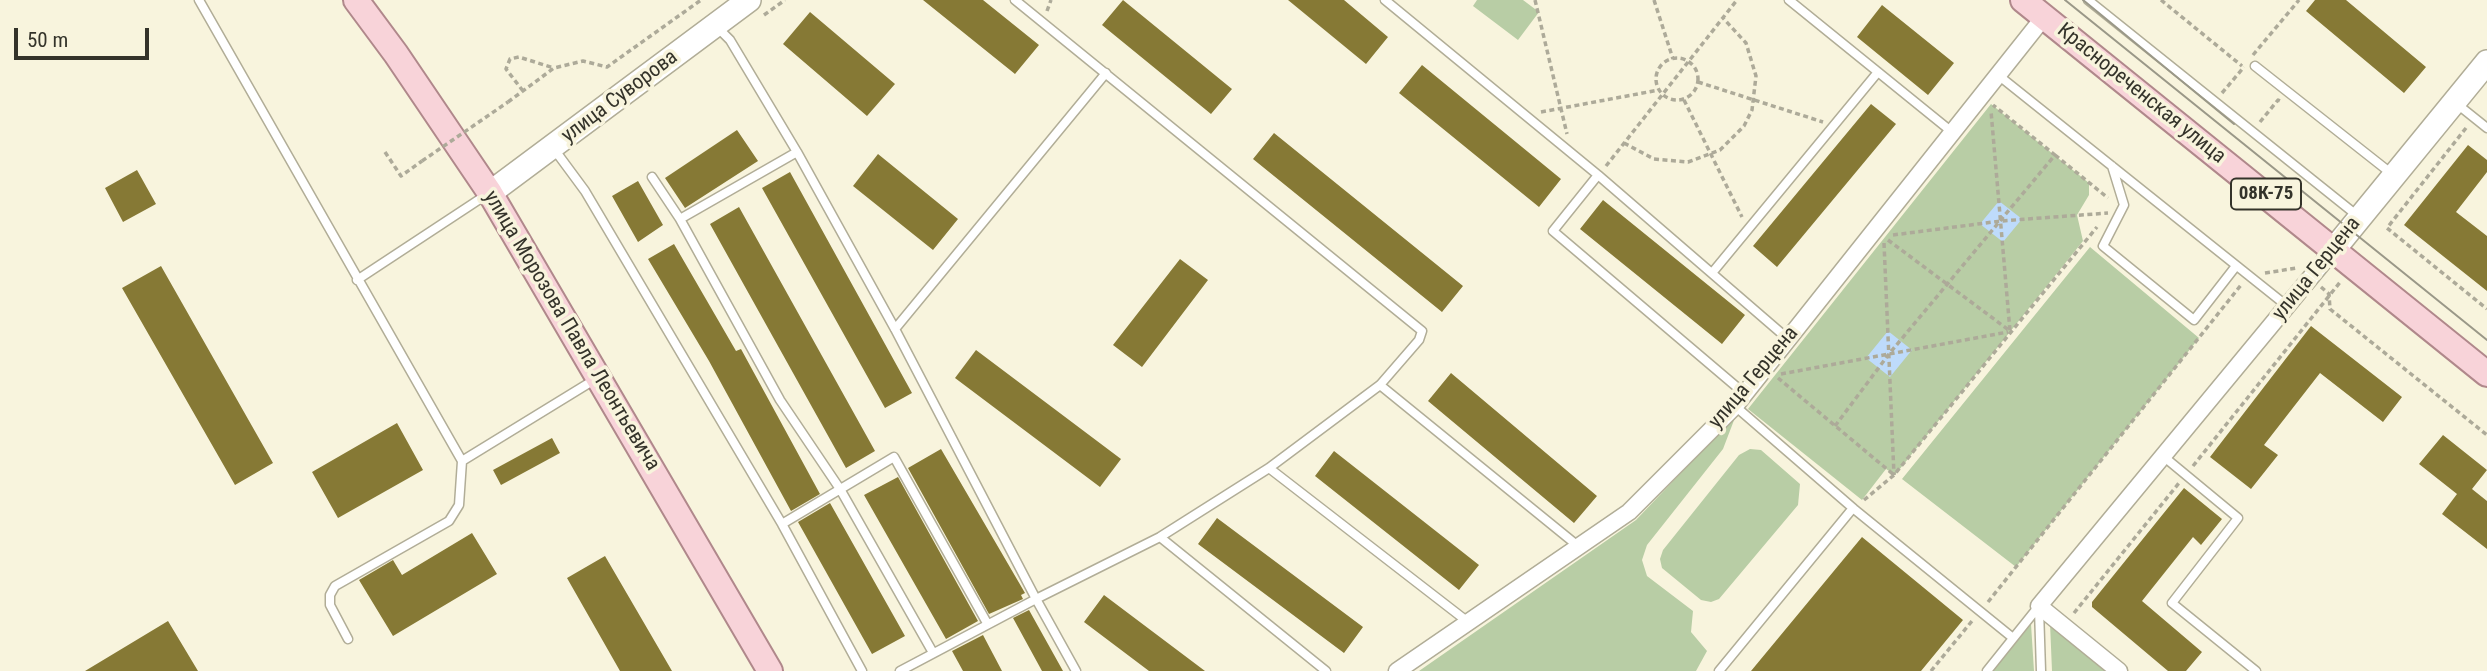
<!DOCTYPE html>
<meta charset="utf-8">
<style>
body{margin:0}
#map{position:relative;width:2487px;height:671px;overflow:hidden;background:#f8f4dd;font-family:"Roboto Condensed",sans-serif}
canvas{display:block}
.scale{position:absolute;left:14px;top:28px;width:135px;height:32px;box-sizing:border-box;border:4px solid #34332a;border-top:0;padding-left:9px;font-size:21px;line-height:24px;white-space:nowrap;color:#34332a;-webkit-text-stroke:5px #f8f4dd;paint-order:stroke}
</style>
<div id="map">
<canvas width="2487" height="671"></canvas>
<div class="scale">50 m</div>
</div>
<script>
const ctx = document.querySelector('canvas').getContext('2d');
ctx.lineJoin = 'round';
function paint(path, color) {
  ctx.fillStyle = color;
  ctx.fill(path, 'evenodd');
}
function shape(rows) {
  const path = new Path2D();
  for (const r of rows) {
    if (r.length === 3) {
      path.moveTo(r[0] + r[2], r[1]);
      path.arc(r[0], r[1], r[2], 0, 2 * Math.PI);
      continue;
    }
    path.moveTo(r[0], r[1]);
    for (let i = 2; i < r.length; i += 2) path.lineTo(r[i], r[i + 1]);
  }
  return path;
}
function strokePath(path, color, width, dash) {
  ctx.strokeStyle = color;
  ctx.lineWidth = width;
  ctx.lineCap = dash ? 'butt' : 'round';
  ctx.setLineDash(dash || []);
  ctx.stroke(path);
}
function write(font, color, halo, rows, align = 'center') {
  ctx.font = font + ' "Roboto Condensed",sans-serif';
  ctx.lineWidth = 7;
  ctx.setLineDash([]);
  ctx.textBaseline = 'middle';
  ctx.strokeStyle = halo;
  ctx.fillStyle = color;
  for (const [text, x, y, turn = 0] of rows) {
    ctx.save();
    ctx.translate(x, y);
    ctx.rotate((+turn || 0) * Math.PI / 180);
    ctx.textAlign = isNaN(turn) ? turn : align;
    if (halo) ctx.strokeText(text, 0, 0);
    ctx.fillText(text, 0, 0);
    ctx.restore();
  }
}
paint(shape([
 [1477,0,1523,0,1539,12,1518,40,1473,6],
 [1991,104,2089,183,2089,195,2077,215,2083,241,1895,475,1886,469,1862,500,1748,409],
 [2090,247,2199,338,2016,567,1902,479],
 [1736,415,1723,449,1647,545,1642,560,1647,576,1693,611,1691,632,1707,651,1696,671,1419,671,1636,520],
 [1750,449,1761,450,1800,484,1798,505,1719,599,1711,602,1701,600,1662,568,1660,559,1663,550,1739,455],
 [2050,623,2108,671,2052,671],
 [2031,624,2034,671,1993,671]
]), '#b8cda5');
paint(shape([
 [1999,201,2022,219,2003,242,1980,224],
 [1888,331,1912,350,1890,377,1866,358]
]), '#bedbfb');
paint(shape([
 [923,0,983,0,1039,45,1015,74],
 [1123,0,1232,89,1211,114,1102,25],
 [1288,0,1344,0,1388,37,1366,64],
 [2315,0,2346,0,2426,67,2404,93,2306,11],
 [1882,5,1954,63,1928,95,1857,37],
 [810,12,895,84,867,116,783,44],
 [1422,65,1561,179,1539,207,1399,93],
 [1871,104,1896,124,1777,267,1753,246],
 [737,130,758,161,685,208,665,178],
 [1274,133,1463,286,1442,312,1253,159],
 [2468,145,2487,160,2487,172,2456,212,2487,236,2487,291,2404,225],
 [878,154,958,219,933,250,853,186],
 [137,170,156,204,123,222,105,188],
 [790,172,912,393,885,408,762,188],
 [638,181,663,225,638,242,612,196],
 [1603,200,1745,315,1722,344,1580,229],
 [739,207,875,451,846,468,710,224],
 [674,244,736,351,741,349,820,494,791,511,709,361,648,259],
 [1180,259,1208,280,1142,367,1113,345],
 [161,266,273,463,235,485,122,288],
 [2311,326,2402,397,2383,422,2320,373,2264,445,2278,455,2251,489,2210,457],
 [976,350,1121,459,1100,487,955,378],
 [1451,373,1597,496,1574,523,1428,401],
 [397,423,423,470,338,518,312,472],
 [2443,435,2487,470,2472,489,2487,501,2487,549,2442,514,2457,494,2419,464],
 [552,438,560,453,501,485,493,470],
 [941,449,1025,593,1021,595,1023,599,989,614,908,468],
 [1334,451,1479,565,1459,590,1315,476],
 [898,477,978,621,946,639,864,495],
 [2184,488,2222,519,2201,545,2193,537,2142,601,2202,652,2186,671,2168,671,2092,607,2092,602],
 [830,503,905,636,872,654,798,522],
 [1217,518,1363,627,1344,653,1198,544],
 [472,533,497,574,393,636,359,580,393,560,402,575],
 [1862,537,1963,620,1921,671,1751,671],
 [605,556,672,671,620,671,567,578],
 [1104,595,1205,671,1149,671,1084,622],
 [1029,610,1063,671,1042,671,1013,618],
 [168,621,198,671,85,671],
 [983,635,1002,671,963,671,952,651]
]), '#867935');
const lane = shape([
 [199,0,462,461,594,380],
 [1385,0,1598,175,1788,339],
 [1789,0,1952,132],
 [2088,0,2359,217],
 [718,28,730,40,797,152,895,329,1036,599,1160,537,1269,468,1380,385,1419,340,1422,331,1015,0],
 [2255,66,2392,174],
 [1998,75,2287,306],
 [2457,104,2487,128],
 [554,149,585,191,782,524,862,671],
 [2112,166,2124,205,2103,246,2194,320,2236,266],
 [1598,175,1553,231,1745,394],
 [652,177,680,219,797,152],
 [680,219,780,400,840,489,932,651],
 [1712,273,1878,72],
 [357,280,486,195],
 [895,329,1106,73],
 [1380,385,1578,546],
 [1735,406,1854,509,2013,638],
 [2163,456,2238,518,2172,603,2256,671],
 [1269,468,1468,622],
 [782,524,894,457,987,623],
 [1160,537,1326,671],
 [2039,609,2041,671],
 [348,639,330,605,330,595,335,586,449,521,459,505,462,461],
 [900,671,1036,599,1076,671],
 [1719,671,1853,508],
 [1987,671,2039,606]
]);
const street = shape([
 [1397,671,1629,512,1735,406,2044,17],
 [2119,671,2039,606,2335,248]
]);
const secondary = shape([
 [490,193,749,0],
 [2335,248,2487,62]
]);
const primary = shape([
 [356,0,396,54,490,193,770,671],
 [2023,0,2487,374]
]);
strokePath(lane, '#b1ad97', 11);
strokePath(street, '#b1ad97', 19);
strokePath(secondary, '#b1ad97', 26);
strokePath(primary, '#b0888b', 28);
strokePath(shape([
 [1535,0,1567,134],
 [1654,0,1673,59],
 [2161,0,2242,66],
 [1047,11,1051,0],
 [764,15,785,0],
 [2253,55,2299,0],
 [1677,79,21],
 [1698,82,1823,122],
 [523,91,506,69,510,59,519,57,554,68],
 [2222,93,2244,67],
 [1684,100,1742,217],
 [508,102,554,68,583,61,607,67,701,0],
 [1541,112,1659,90],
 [2260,122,2278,100,2280,101],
 [2466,128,2387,228,2487,309],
 [1624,143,1654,159,1688,162,1720,150,1744,126,1752,110,1756,76,1746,43,1723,18],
 [385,152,401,176,422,161],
 [2055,155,2108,198],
 [1606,166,1737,0],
 [1893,235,2001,221,2108,213],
 [1888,240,2010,331,1991,111],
 [1884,243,1894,475],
 [2265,273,2297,268],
 [2321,287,2329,294,2330,309,2487,435],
 [1781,374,2008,332],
 [1778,378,1894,475],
 [1835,426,1889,354,2055,155,1993,105],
 [2193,466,2341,281],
 [1864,500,1894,475,2097,227],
 [1988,602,2241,285],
 [2074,613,2179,483],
 [1931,671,1972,621]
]), '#adaa99', 3.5, [5, 3.5]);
strokePath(lane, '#fff', 8);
strokePath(street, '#fff', 16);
strokePath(secondary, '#fff', 23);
strokePath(primary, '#f8d3d9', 24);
strokePath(shape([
 [2065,0,2487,340],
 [2083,0,2234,124]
]), '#9a9888', 2);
strokePath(shape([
 [422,161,508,102]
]), '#adaa99', 3.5, [5, 3.5]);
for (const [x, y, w] of [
 [2266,194,70]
]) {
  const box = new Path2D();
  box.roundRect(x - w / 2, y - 15.5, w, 31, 5);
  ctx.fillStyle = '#f8f4dd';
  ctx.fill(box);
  strokePath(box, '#34332a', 2);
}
write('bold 19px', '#34332a', null, [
 ["08К-75",2266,194]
]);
write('21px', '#34332a', '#f8f4dd', [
 ["Краснореченская улица",2141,94,39],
 ["улица Суворова",620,97,-37],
 ["улица Герцена",2317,269,-51],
 ["улица Морозова Павла Леонтьевича",571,331,59],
 ["улица Герцена",1754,378,-50]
]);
</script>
